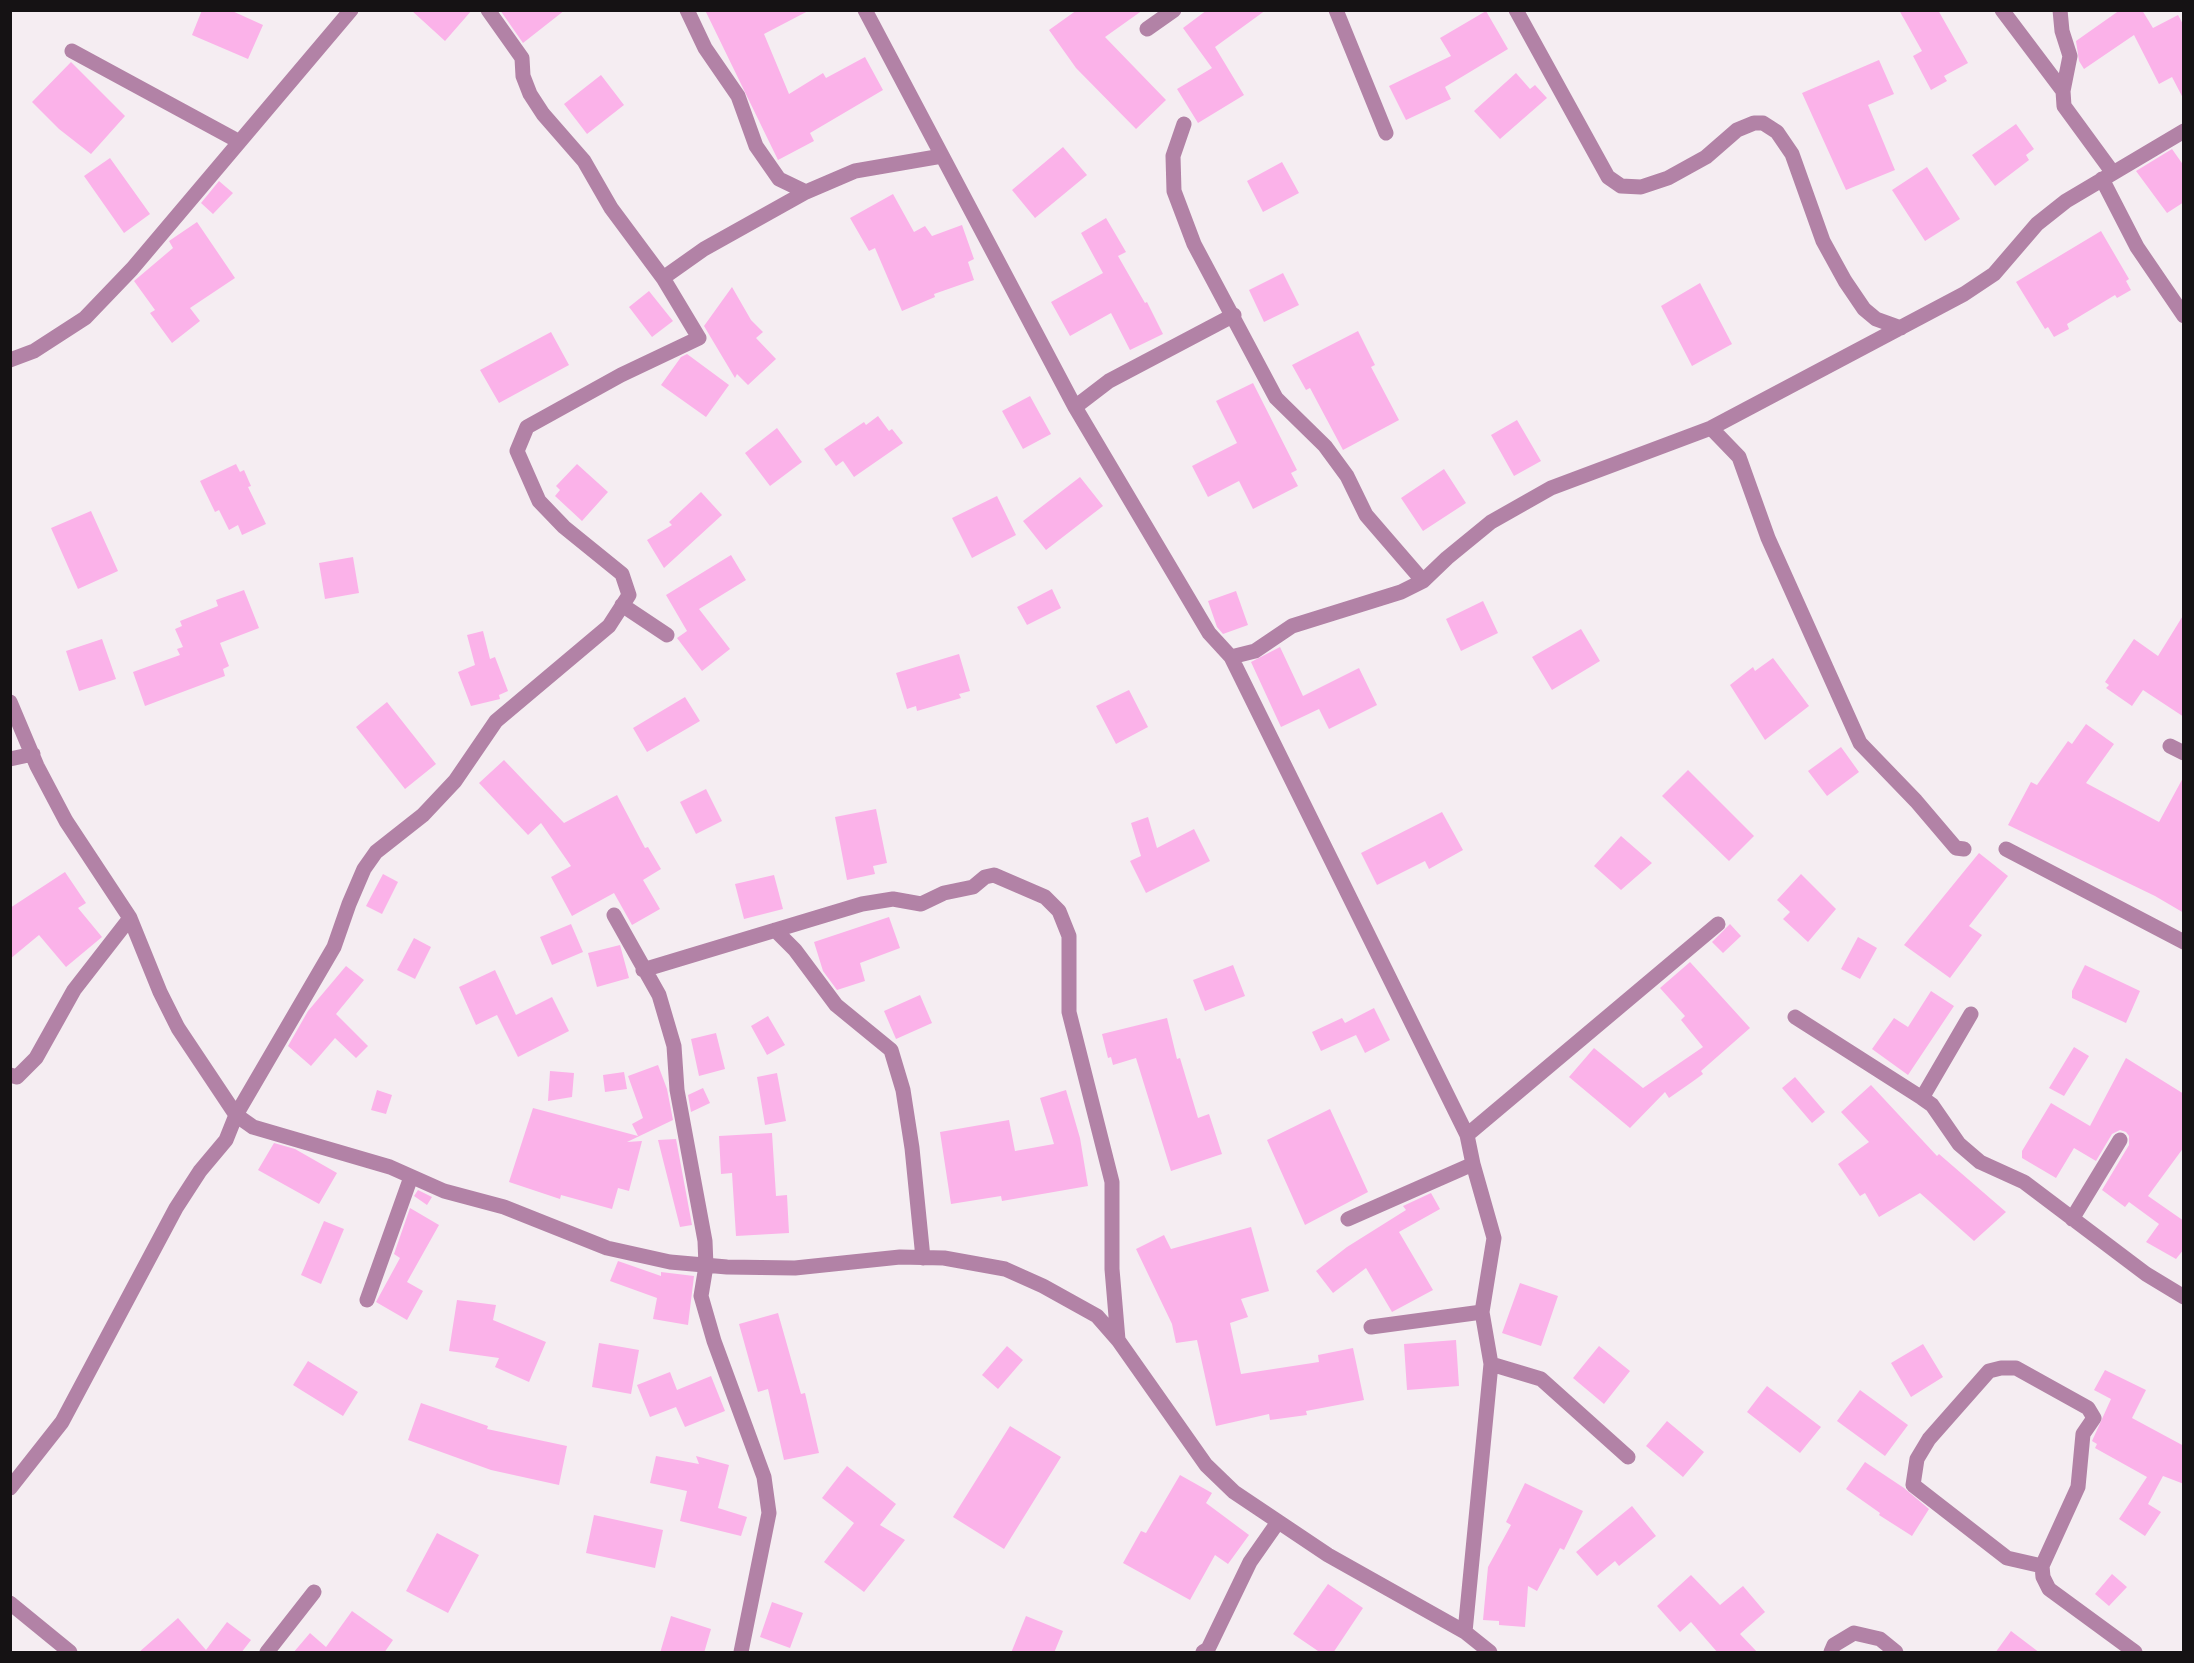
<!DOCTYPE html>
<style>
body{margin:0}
#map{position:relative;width:2194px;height:1663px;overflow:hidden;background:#f5edf2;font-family:Mulish,sans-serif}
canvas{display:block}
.frame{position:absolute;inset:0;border:12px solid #151214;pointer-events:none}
</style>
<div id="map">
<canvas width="2194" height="1663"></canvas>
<div class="frame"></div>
</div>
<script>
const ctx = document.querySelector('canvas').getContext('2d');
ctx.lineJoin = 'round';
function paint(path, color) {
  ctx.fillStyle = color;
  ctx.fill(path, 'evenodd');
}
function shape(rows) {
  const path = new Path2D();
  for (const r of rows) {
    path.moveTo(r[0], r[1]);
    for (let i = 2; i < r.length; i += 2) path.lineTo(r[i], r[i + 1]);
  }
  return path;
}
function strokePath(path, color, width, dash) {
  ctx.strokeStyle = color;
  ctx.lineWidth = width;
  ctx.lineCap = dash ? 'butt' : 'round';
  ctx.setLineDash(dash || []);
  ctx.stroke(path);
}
paint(shape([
 [202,10,230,10,263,25,248,59,192,35],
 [411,10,472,10,445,41],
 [500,10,565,10,523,43],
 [705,10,810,10,764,34,789,94,823,73,826,78,865,57,883,90,810,133,814,141,778,160],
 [1077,10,1143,10,1105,37,1166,100,1136,129,1076,68,1049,30],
 [1207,10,1266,10,1215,47,1244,95,1198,123,1177,89,1212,68,1183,28],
 [1899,10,1938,10,1968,63,1944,76,1947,81,1931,90,1913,56,1922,51],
 [2120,10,2142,10,2153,28,2178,15,2184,26,2184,100,2172,77,2159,84,2134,35,2084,69,2079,61,2076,41],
 [1486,11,1508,49,1445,87,1451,99,1406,120,1389,86,1451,56,1440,38],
 [1879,60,1894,94,1868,105,1895,170,1846,190,1802,93],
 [71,62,125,116,91,154,59,129,32,102],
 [1516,73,1530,89,1535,85,1547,98,1500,139,1474,111],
 [601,75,624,105,587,134,564,104],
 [2016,124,2034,149,2026,155,2029,160,1995,186,1972,155],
 [1063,147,1087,175,1035,218,1012,190],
 [2172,149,2184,166,2184,202,2167,213,2136,171],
 [110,158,150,214,124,233,84,176],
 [1282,162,1299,193,1263,212,1247,181],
 [1927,167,1960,219,1925,241,1892,190],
 [219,181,233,193,213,214,201,203],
 [893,194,914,232,925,226,932,236,962,225,974,259,968,262,974,280,934,294,935,297,902,311,875,248,869,251,850,218],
 [1106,218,1126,252,1118,256,1145,303,1147,302,1163,334,1130,350,1111,313,1070,336,1051,302,1103,273,1081,233],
 [197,222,235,278,190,308,200,321,172,343,150,313,155,310,134,281,173,248,169,241],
 [2101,231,2129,279,2126,281,2131,290,2117,298,2115,295,2067,324,2069,329,2054,337,2048,327,2045,329,2016,282],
 [1283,273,1299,305,1264,322,1249,290],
 [1700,283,1732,344,1692,366,1661,306],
 [732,287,751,320,763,332,756,338,776,359,748,385,737,374,735,378,704,326],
 [649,291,673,321,652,337,629,307],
 [1358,331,1375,365,1371,367,1399,420,1343,450,1310,388,1306,390,1292,365],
 [551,332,569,365,499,403,480,370],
 [687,354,729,385,706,417,661,385,681,357],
 [1253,383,1297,470,1291,473,1298,486,1253,509,1239,481,1208,497,1192,466,1237,443,1216,401],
 [1030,396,1051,434,1023,449,1002,411],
 [878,416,889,431,892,429,903,443,854,477,843,461,836,466,824,449,864,422,866,425],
 [1517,420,1541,461,1514,476,1491,435],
 [777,428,802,462,770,486,745,453],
 [236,464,240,472,244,470,251,486,248,487,266,524,242,535,238,525,229,530,219,510,215,512,200,481],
 [577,464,608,492,582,521,555,496,560,490,556,486],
 [1444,469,1466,503,1423,531,1401,498],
 [1080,477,1103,506,1046,550,1023,521],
 [701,492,722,515,664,568,647,540,672,525,669,522],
 [997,496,1016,535,972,558,952,518],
 [91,511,118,571,78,589,51,528],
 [731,555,746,580,699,609,730,649,702,671,677,638,687,631,666,595],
 [353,557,359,593,325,599,319,563],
 [1052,589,1061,608,1027,625,1017,607],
 [244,590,259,628,220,643,229,666,223,669,225,676,145,706,133,672,180,655,177,649,183,647,175,629,182,626,180,621,218,606,216,600],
 [1236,591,1248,625,1223,634,1217,627,1208,601],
 [1483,601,1498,633,1461,651,1446,619],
 [2184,614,2184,717,2143,690,2132,706,2106,688,2109,685,2105,682,2134,639,2158,656],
 [1581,629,1600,661,1552,690,1532,657],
 [483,631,490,659,495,657,508,691,499,695,500,699,471,706,458,672,475,665,467,635],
 [102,639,116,679,79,691,66,651],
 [1280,647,1303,696,1359,668,1377,705,1329,729,1319,709,1281,727,1251,662],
 [959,654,970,691,959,694,961,698,917,711,916,706,907,709,896,673],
 [1773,658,1809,706,1765,740,1730,685,1753,667,1755,671],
 [1129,690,1148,727,1116,744,1096,706],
 [685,697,700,721,647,752,633,728],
 [387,702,436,764,405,789,356,727],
 [2086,724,2114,744,2086,783,2159,822,2184,776,2184,913,2155,896,2008,825,2031,782,2037,785,2068,741,2072,744],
 [1841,747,1859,772,1827,796,1808,771],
 [504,760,564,823,617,795,645,848,648,847,661,869,643,880,660,909,632,925,614,893,572,916,551,877,571,866,541,823,528,835,479,783],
 [1688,770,1754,836,1729,861,1662,796],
 [706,789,722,821,696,834,680,802],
 [876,809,887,863,873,866,875,874,847,880,835,817],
 [1442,812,1463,850,1429,869,1425,861,1377,885,1361,853],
 [1148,817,1157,848,1194,829,1210,861,1146,893,1130,861,1141,856,1131,823],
 [1621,836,1652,863,1621,890,1594,866],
 [1979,853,2008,876,1969,926,1982,935,1950,978,1904,945],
 [65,872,86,903,78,908,102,937,66,967,39,935,10,959,10,908],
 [383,874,398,882,382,914,366,906],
 [1801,874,1836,909,1808,942,1783,919,1790,912,1777,900],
 [774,875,783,909,744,919,735,884],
 [889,917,900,948,860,963,865,981,837,990,823,971,814,942],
 [571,924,583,952,552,965,540,937],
 [1730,924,1741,936,1723,953,1712,942],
 [1858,937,1877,948,1860,979,1841,969],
 [414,938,431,947,415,979,397,970],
 [620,945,629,978,597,987,588,953],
 [1690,962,1750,1028,1701,1071,1703,1074,1692,1082,1669,1098,1665,1092,1630,1128,1569,1077,1594,1048,1643,1088,1703,1047,1681,1020,1685,1016,1660,988],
 [1233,965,1245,996,1205,1011,1193,980],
 [2085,965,2140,991,2126,1023,2072,998,2072,991],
 [346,966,364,980,336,1014,368,1046,356,1058,335,1038,311,1066,288,1046,308,1011],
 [495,970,516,1015,552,997,569,1031,518,1057,497,1015,476,1025,459,987],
 [1931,991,1954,1006,1908,1075,1872,1049,1894,1018,1908,1027],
 [920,995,932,1023,896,1039,884,1011],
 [1374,1008,1390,1040,1365,1053,1356,1035,1321,1051,1312,1032,1342,1018,1345,1023],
 [768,1016,785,1045,767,1055,751,1026],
 [1167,1018,1177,1059,1180,1058,1198,1118,1209,1114,1222,1154,1171,1171,1136,1058,1113,1065,1111,1057,1108,1058,1102,1034],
 [716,1033,725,1069,699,1076,691,1039],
 [2074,1047,2089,1056,2064,1096,2049,1088],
 [2126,1058,2184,1094,2184,1147,2148,1196,2184,1221,2184,1249,2176,1259,2146,1242,2159,1224,2129,1202,2125,1207,2102,1190,2129,1145,2129,1136,2126,1132,2120,1130,2112,1134,2096,1161,2074,1148,2056,1178,2022,1158,2022,1151,2051,1103,2090,1126],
 [658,1065,667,1089,673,1120,627,1142,642,1141,629,1191,618,1188,612,1209,561,1195,560,1199,509,1182,533,1108,638,1136,632,1124,643,1118,628,1076],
 [550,1071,574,1073,572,1097,548,1101],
 [624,1072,627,1089,605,1092,603,1075],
 [777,1073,786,1121,765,1125,757,1077],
 [1795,1077,1825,1112,1812,1123,1782,1088],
 [1871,1085,1937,1156,1939,1154,2006,1212,1974,1241,1920,1193,1879,1217,1865,1193,1860,1196,1838,1164,1869,1142,1841,1112],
 [703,1088,710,1103,691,1112,688,1095],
 [377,1090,392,1095,386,1114,371,1110],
 [1066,1090,1080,1138,1088,1186,1002,1201,1001,1196,951,1204,940,1132,1009,1120,1015,1151,1054,1144,1040,1098],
 [1330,1109,1368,1192,1305,1225,1267,1140],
 [772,1133,776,1196,787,1195,789,1233,736,1236,732,1173,721,1174,719,1136],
 [676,1139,692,1225,680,1227,658,1140],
 [274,1143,295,1149,337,1173,319,1204,258,1170],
 [418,1190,432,1197,427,1205,414,1196],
 [1431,1193,1440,1209,1399,1232,1433,1290,1392,1312,1366,1268,1333,1293,1316,1271,1347,1247,1406,1210,1403,1206],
 [410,1208,439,1225,407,1282,423,1291,407,1320,376,1302,400,1258,394,1254],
 [324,1221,344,1229,321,1284,301,1275],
 [1251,1227,1269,1291,1241,1299,1248,1317,1230,1323,1241,1374,1319,1362,1318,1355,1353,1348,1364,1400,1306,1411,1307,1415,1270,1420,1269,1414,1216,1426,1197,1340,1176,1343,1172,1324,1136,1249,1164,1235,1171,1249],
 [618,1261,661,1276,661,1272,694,1276,688,1325,653,1319,657,1298,610,1281],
 [1520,1283,1558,1296,1541,1346,1502,1333],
 [457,1300,496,1305,493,1320,546,1342,529,1382,495,1367,499,1358,449,1351],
 [778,1313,801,1394,805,1393,819,1453,784,1460,768,1389,758,1392,739,1324],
 [1456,1340,1459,1386,1407,1390,1404,1344],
 [599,1343,639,1350,631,1394,592,1387],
 [1923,1344,1943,1377,1911,1397,1891,1363],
 [1007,1346,1023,1360,998,1389,982,1375],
 [1599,1346,1630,1371,1604,1404,1573,1378],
 [308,1361,358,1392,343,1416,293,1385],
 [2105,1370,2146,1390,2132,1418,2184,1446,2184,1484,2163,1476,2148,1504,2161,1512,2145,1536,2119,1519,2147,1477,2095,1448,2097,1444,2092,1441,2111,1399,2094,1390],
 [670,1372,677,1390,711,1376,725,1411,685,1427,676,1407,650,1417,637,1385],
 [1767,1386,1821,1427,1800,1453,1747,1412],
 [1860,1390,1908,1425,1885,1456,1837,1421],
 [421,1403,488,1426,487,1429,567,1446,559,1485,491,1470,408,1440],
 [1667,1421,1704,1452,1683,1477,1646,1446],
 [1010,1426,1061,1457,1004,1549,953,1517],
 [656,1456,699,1464,696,1456,729,1465,718,1508,747,1517,741,1536,680,1521,687,1491,650,1483],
 [1865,1462,1904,1488,1929,1509,1912,1536,1879,1515,1880,1513,1846,1489],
 [847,1466,896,1504,880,1525,905,1540,864,1592,824,1562,854,1523,822,1498],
 [1180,1475,1212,1493,1206,1503,1249,1535,1228,1564,1215,1555,1190,1600,1123,1563,1141,1531,1146,1533],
 [1525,1483,1583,1511,1564,1550,1560,1548,1537,1591,1528,1586,1525,1627,1499,1625,1499,1621,1483,1620,1488,1567,1511,1525,1506,1522],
 [1632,1506,1656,1536,1619,1566,1615,1561,1597,1576,1576,1552],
 [594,1515,663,1530,655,1568,586,1553],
 [437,1533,479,1555,448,1613,406,1591],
 [2112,1574,2127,1587,2109,1606,2095,1594],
 [1691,1575,1720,1605,1743,1586,1765,1612,1740,1634,1758,1653,1718,1653,1691,1622,1680,1632,1657,1606],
 [1328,1584,1363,1608,1333,1653,1321,1653,1293,1634],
 [772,1602,803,1613,790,1648,760,1637],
 [352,1611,393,1640,384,1653,293,1653,310,1633,326,1647],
 [671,1616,711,1629,704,1653,660,1653],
 [1026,1616,1063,1631,1054,1653,1011,1653],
 [178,1618,206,1650,227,1622,251,1640,241,1653,138,1653],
 [2011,1631,2040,1653,1995,1653]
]), '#fbb2e9');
strokePath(shape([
 [488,10,522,58,523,76,530,94,543,114,584,161,611,208,663,278,704,249,806,192,855,171,942,156],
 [687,10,705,48,738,96,756,146,779,179,806,192],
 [865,10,1075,407,1209,633,1231,657,1467,1135,1473,1164,1494,1238,1482,1312,1491,1364,1465,1632],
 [1336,10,1386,133],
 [1516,10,1608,177,1621,186,1641,187,1668,178,1706,157,1737,130,1754,123,1763,123,1777,132,1792,154,1823,241,1845,281,1864,309,1876,319,1901,328],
 [2002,10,2063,91],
 [2060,10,2062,31,2070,56,2063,91,2064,106,2113,173],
 [1147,29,1174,10],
 [72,51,238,141],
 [1184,124,1173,156,1174,191,1194,244,1276,398,1325,446,1347,476,1366,515,1423,581],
 [2102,179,2137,247,2184,316],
 [10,360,34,351,85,318,132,269,351,10],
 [1075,407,1109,381,1234,315],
 [1711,428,1739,457,1768,538,1860,743,1916,801,1956,848,1964,849],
 [622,605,667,635],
 [1231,657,1255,651,1292,626,1401,592,1423,581,1447,558,1491,522,1551,488,1711,428,1964,294,1994,274,2037,224,2066,201,2184,131],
 [10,702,37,766,66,821,130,918,160,992,178,1028,236,1115,253,1127,390,1167,444,1191,504,1207,607,1248,670,1262,727,1267,795,1268,900,1257,944,1258,1005,1269,1043,1286,1097,1316,1118,1340,1206,1465,1234,1492,1328,1555,1465,1632,1490,1652],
 [2170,746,2184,753],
 [10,759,33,754],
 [2006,849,2184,942],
 [614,915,659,995,674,1046,677,1090,705,1241,706,1266,701,1296,714,1341,764,1477,769,1513,741,1652],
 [775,930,795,950,836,1005,891,1050,903,1090,912,1148,923,1258],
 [643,970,862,904,893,899,921,904,944,893,973,887,985,877,994,875,1045,897,1059,911,1069,936,1069,1012,1112,1182,1112,1269,1118,1340],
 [1971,1014,1922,1098,1932,1105,1959,1144,1980,1162,2024,1182,2146,1274,2184,1297],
 [1795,1017,1922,1098],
 [10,1075,17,1077,36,1058,74,990,130,918],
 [1467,1135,1718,924],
 [1348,1219,1473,1164],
 [2072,1219,2120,1140],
 [367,1300,411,1177],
 [1371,1327,1482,1312],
 [1491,1364,1541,1379,1628,1457],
 [10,1488,62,1422,176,1208,200,1171,226,1140,236,1115,334,947,349,904,364,869,376,852,423,815,455,781,496,721,609,626,629,595,622,574,564,527,539,501,517,451,527,427,621,375,699,338,663,278],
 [2042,1566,2007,1558,1913,1485,1917,1459,1929,1439,1989,1371,2001,1368,2016,1368,2088,1408,2094,1418,2083,1434,2078,1487,2042,1566,2043,1577,2049,1589,2135,1652],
 [10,1603,70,1652],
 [267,1652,314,1592],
 [1203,1652,1208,1649,1250,1562,1278,1522],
 [1831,1652,1834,1645,1854,1633,1880,1639,1896,1652]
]), '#b282a6', 15);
</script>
